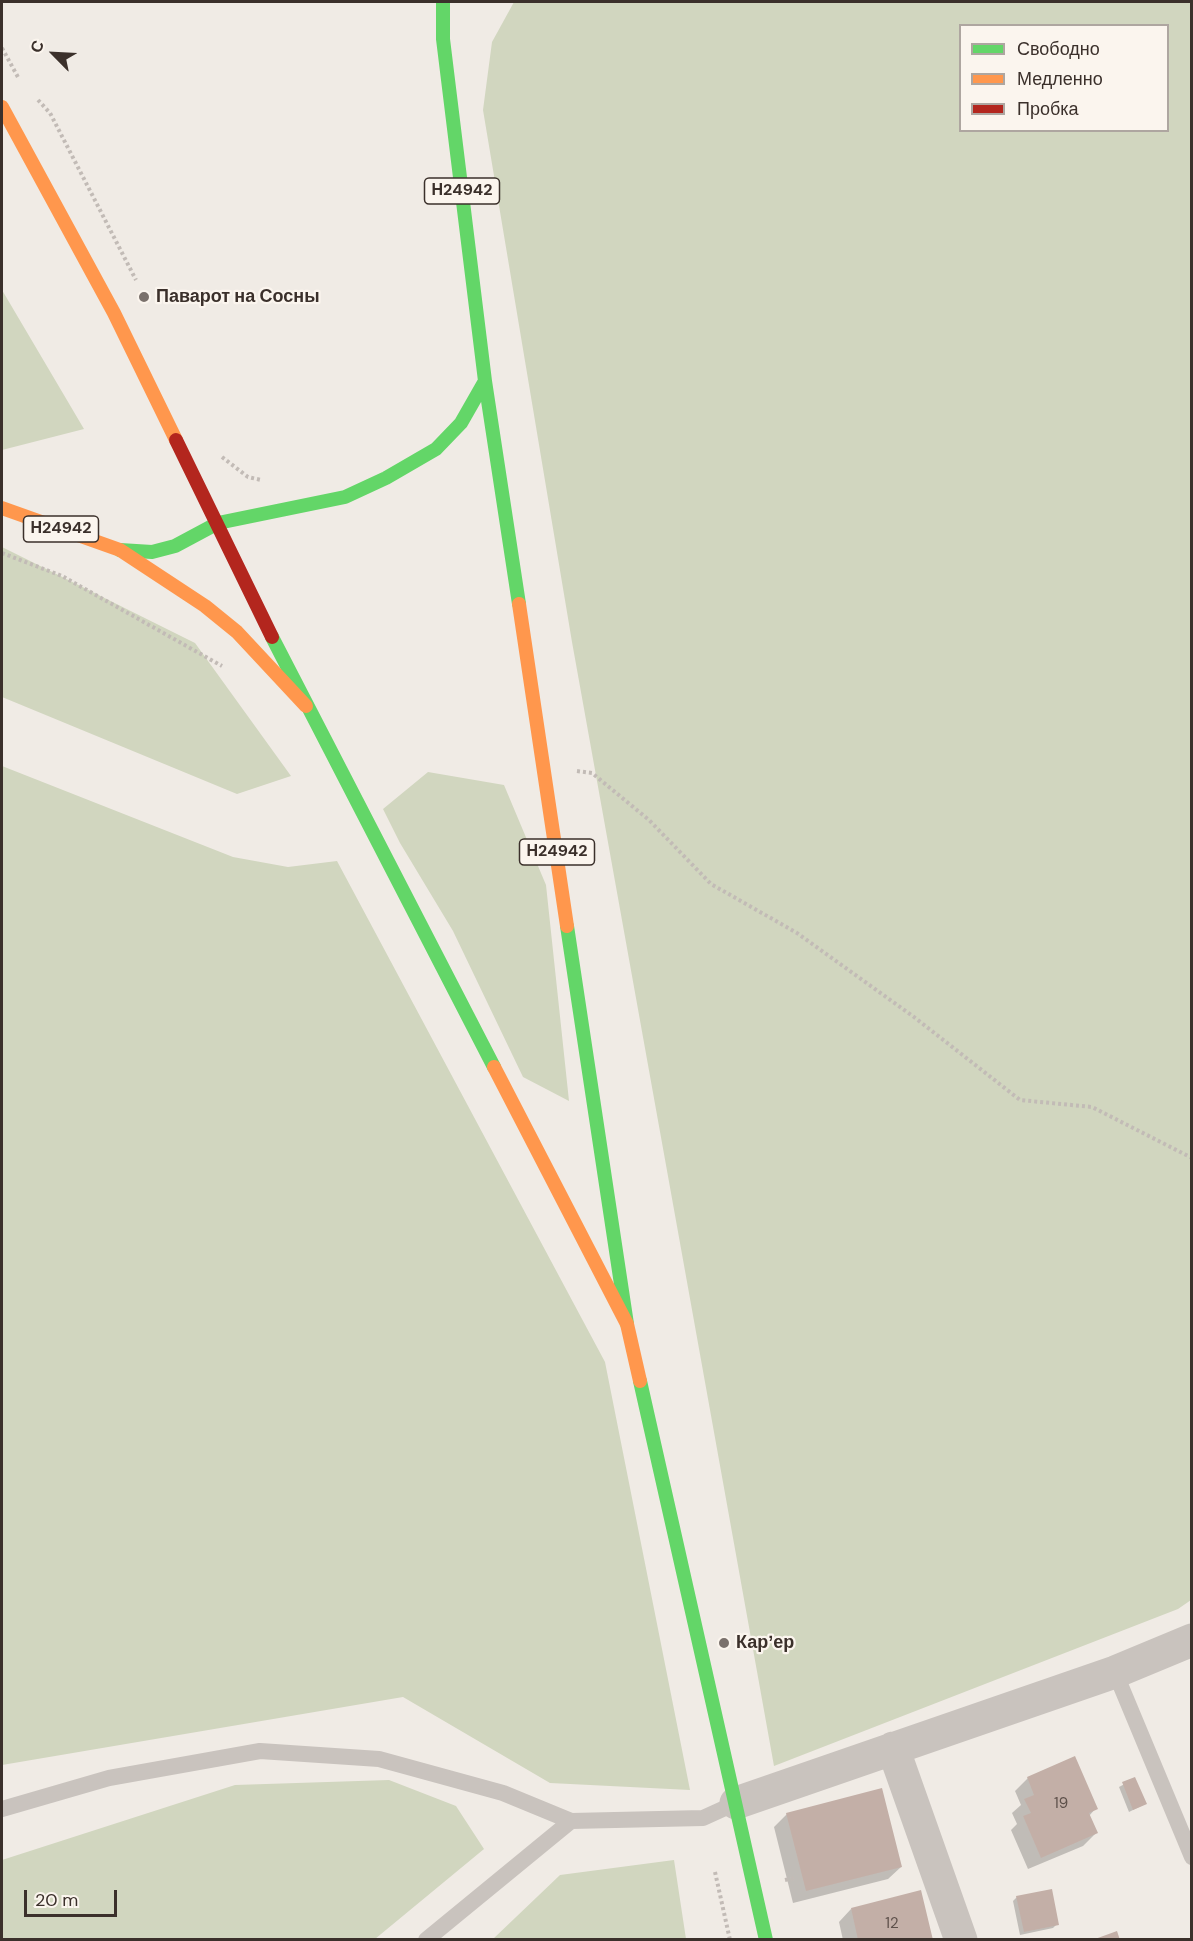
<!DOCTYPE html>
<meta charset="utf-8">
<style>
body{margin:0}
#map{position:relative;width:1193px;height:1941px;overflow:hidden;background:#f0ebe5;font-family:"DM Sans",sans-serif}
canvas{display:block}
.frame{position:absolute;inset:0;border:3px solid #3b302b;pointer-events:none}
.legend{position:absolute;left:959px;top:24px;width:210px;height:108px;box-sizing:border-box;background:#fbf5ee;border:2px solid #aea6a0;margin:0;padding:8px 10px;list-style:none;font-size:18px;color:#3b302b}
.legend li{display:flex;align-items:center;gap:12px;height:30px}
.legend b{width:30px;border:2px solid #aea6a0}
.north{position:absolute;left:24px;top:24px;width:60px;height:60px;-webkit-text-stroke:4px #fbf5ee;paint-order:stroke;rotate:294deg;font-size:16px;font-weight:700;line-height:24px;text-align:center;color:#3b302b}
.north::after{content:'';display:block;margin:auto;width:21px;height:27px;background:#3b302b;clip-path:polygon(50% 0,100% 100%,50% 72%,0 100%)}
.scale{position:absolute;left:24px;top:1890px;width:93px;height:27px;box-sizing:border-box;border:3px solid #3b302b;border-top:0;padding-left:8px;font-size:18px;line-height:21px;white-space:nowrap;color:#3b302b;-webkit-text-stroke:4px #fbf5ee;paint-order:stroke}
</style>
<div id="map">
<canvas width="1193" height="1941"></canvas>
<div class="frame"></div>
<ul class="legend">
<li><b style="height:8px;background:#63d668"></b>Свободно</li>
<li><b style="height:8px;background:#ff974d"></b>Медленно</li>
<li><b style="height:8px;background:#b3261e"></b>Пробка</li>
</ul>
<div class="north">С</div>
<div class="scale">20 m</div>
</div>
<script>
const ctx = document.querySelector('canvas').getContext('2d');
ctx.lineJoin = 'round';
function paint(path, color) {
  ctx.fillStyle = color;
  ctx.fill(path, 'evenodd');
}
function shape(rows) {
  const path = new Path2D();
  for (const r of rows) {
    path.moveTo(r[0], r[1]);
    for (let i = 2; i < r.length; i += 2) path.lineTo(r[i], r[i + 1]);
  }
  return path;
}
function strokePath(path, color, width, dash) {
  ctx.strokeStyle = color;
  ctx.lineWidth = width;
  ctx.lineCap = dash ? 'butt' : 'round';
  ctx.setLineDash(dash || []);
  ctx.stroke(path);
}
function write(font, color, halo, rows, align = 'center') {
  ctx.font = font + ' "DM Sans",sans-serif';
  ctx.lineWidth = 4.5;
  ctx.setLineDash([]);
  ctx.textBaseline = 'middle';
  ctx.strokeStyle = halo;
  ctx.fillStyle = color;
  for (const [text, x, y, turn = 0] of rows) {
    ctx.save();
    ctx.translate(x, y);
    ctx.rotate((+turn || 0) * Math.PI / 180);
    ctx.textAlign = isNaN(turn) ? turn : align;
    if (halo) ctx.strokeText(text, 0, 0);
    ctx.fillText(text, 0, 0);
    ctx.restore();
  }
}
paint(shape([
 [514,2,1191,2,1191,1600,1178,1609,774,1766,572,642,483,110,492,42],
 [960,26,1168,26,1168,130,960,130],
 [2,290,84,429,2,450],
 [2,547,195,643,291,776,237,794,2,697],
 [2,766,233,857,288,867,337,861,605,1362,690,1790,550,1783,403,1697,2,1765],
 [428,772,504,785,546,885,569,1101,523,1077,453,931,400,843,383,809],
 [389,1780,456,1806,484,1849,375,1939,2,1939,2,1860,235,1785],
 [674,1860,686,1939,493,1939,560,1875]
]), '#d1d6bf');
paint(shape([
 [1028,1778,1096,1808,1089,1816,1096,1833,1083,1846,1028,1869,1011,1830,1017,1824,1012,1813,1021,1805,1015,1791],
 [1134,1779,1145,1804,1129,1812,1119,1787],
 [787,1814,901,1867,888,1879,793,1903,774,1827],
 [1017,1897,1057,1924,1053,1928,1020,1935,1013,1901],
 [851,1909,932,1940,843,1940,839,1922]
]), '#0003');
paint(shape([
 [1075,1756,1098,1809,1089,1813,1098,1833,1041,1858,1023,1816,1031,1813,1024,1799,1034,1795,1027,1777],
 [1135,1777,1147,1804,1133,1810,1122,1782],
 [882,1788,902,1867,806,1891,786,1813],
 [1052,1889,1059,1925,1024,1932,1016,1896],
 [921,1890,933,1940,858,1940,851,1908],
 [1117,1931,1120,1940,1095,1940,1095,1939]
]), '#c3afa7');
strokePath(shape([
 [2,48,19,79],
 [38,100,50,113,136,280],
 [222,457,248,477,261,480],
 [2,553,62,576,222,666],
 [577,771,592,773,649,820,711,884,797,933,914,1017,1020,1100,1092,1107,1192,1158],
 [715,1872,730,1940],
 [785,1880,794,1878]
]), '#c2bbb6', 4, [3, 3]);
strokePath(shape([
 [1115,1672,1192,1857],
 [2,1809,109,1778,260,1751,379,1759,503,1793,571,1821,703,1818,736,1803],
 [426,1940,571,1821]
]), '#c9c3be', 16);
strokePath(shape([
 [893,1748,961,1940],
 [736,1803,1115,1672,1192,1640]
]), '#c9c3be', 33);
strokePath(shape([
 [443,2,443,39,485,381,519,604],
 [120,550,152,552,175,546,218,523,345,497,386,478,436,449,461,423,485,381],
 [272,637,494,1067],
 [567,926,627,1324],
 [640,1381,766,1940]
]), '#63d668', 14);
strokePath(shape([
 [2,107,114,313,176,440],
 [2,508,120,550,205,606,237,632,306,706],
 [519,604,567,926],
 [494,1067,627,1324,640,1381]
]), '#ff974d', 14);
strokePath(shape([
 [176,440,272,637]
]), '#b3261e', 14);
for (const [x, y, r, color] of [
 [144,297,6,"#7a716c"],
 [724,1643,6,"#7a716c"]
]) {
  const dot = new Path2D();
  dot.arc(x, y, r, 0, 2 * Math.PI);
  ctx.fillStyle = color;
  ctx.fill(dot);
  strokePath(dot, '#fbf5ee', 2);
}
write('15px', '#5d504a', null, [
 ["19",1061,1804],
 ["12",892,1924]
]);
for (const [x, y, w] of [
 [462,191,75],
 [61,529,75],
 [557,852,75]
]) {
  const box = new Path2D();
  box.roundRect(x - w / 2, y - 13, w, 26, 4.5);
  ctx.fillStyle = '#fbf5ee';
  ctx.fill(box);
  strokePath(box, '#3b302b', 1.5);
}
write('bold 16px', '#3b302b', null, [
 ["Н24942",462,191],
 ["Н24942",61,529],
 ["Н24942",557,852]
]);
write('bold 18px', '#3b302b', '#fbf5ee', [
 ["Паварот на Сосны",156,297],
 ["Карʼер",736,1643]
], 'left');
</script>
